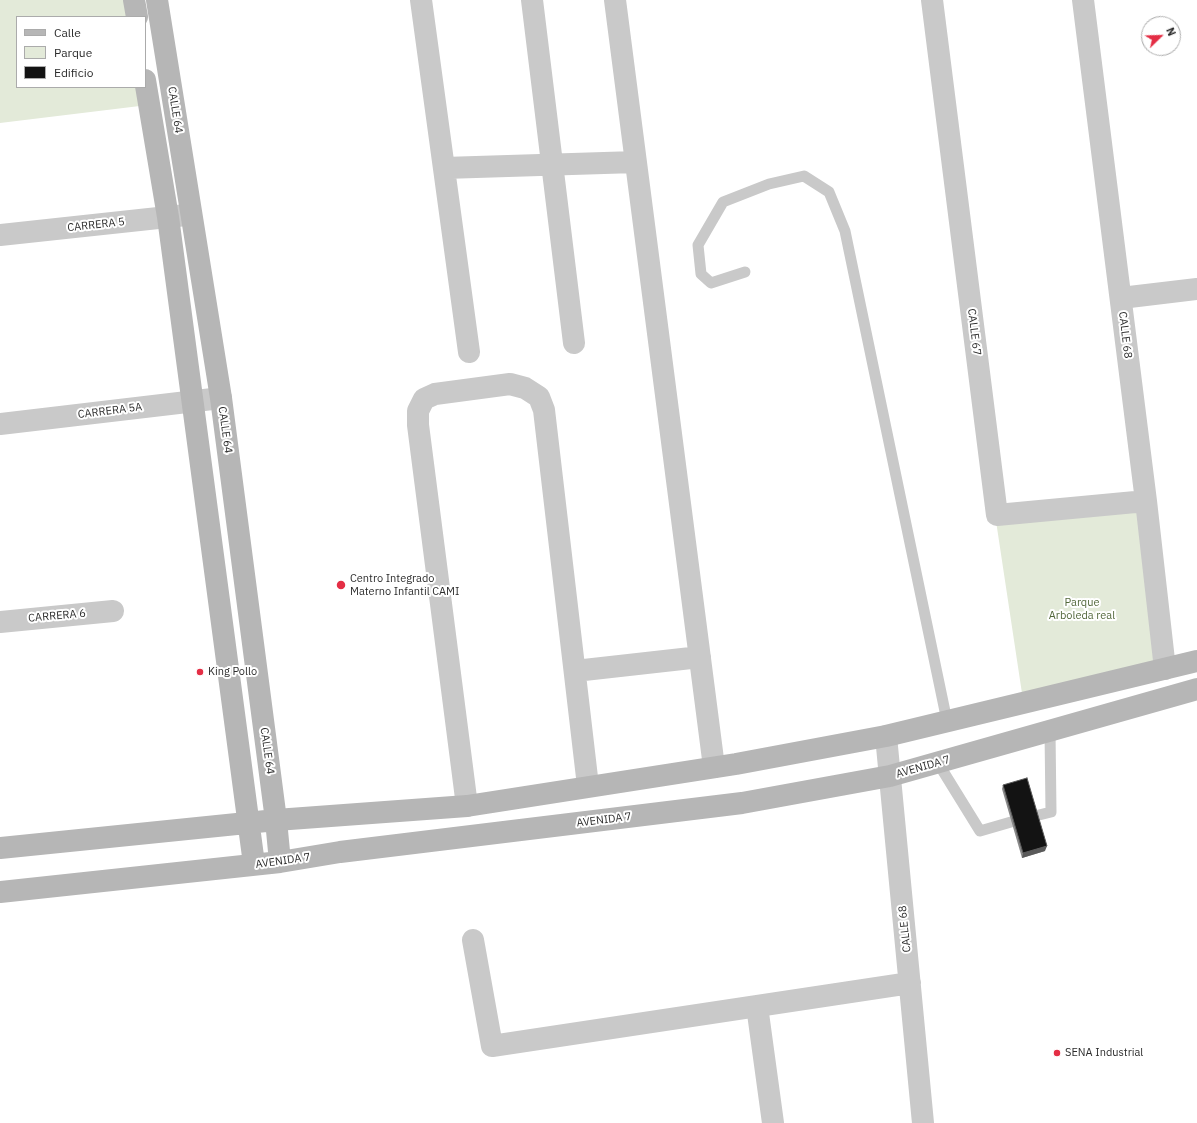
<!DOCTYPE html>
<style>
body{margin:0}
#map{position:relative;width:1197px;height:1123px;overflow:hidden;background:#fff;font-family:"IBM Plex Sans",sans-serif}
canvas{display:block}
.legend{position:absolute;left:16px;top:16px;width:130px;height:72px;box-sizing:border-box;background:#fff;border:1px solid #ababab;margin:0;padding:5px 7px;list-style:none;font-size:12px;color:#2c2c2c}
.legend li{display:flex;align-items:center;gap:8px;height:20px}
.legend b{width:20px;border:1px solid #ababab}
.north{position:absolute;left:1141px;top:16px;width:40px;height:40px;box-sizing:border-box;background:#fff;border:1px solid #ababab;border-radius:50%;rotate:67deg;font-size:11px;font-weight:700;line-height:16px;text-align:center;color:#2c2c2c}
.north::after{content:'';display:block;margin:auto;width:14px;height:18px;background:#e42e45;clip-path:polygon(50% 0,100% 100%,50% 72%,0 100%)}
</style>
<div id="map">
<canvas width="1197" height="1123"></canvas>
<ul class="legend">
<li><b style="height:5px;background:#b6b6b6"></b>Calle</li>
<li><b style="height:11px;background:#e3ead9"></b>Parque</li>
<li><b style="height:11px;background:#131313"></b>Edificio</li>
</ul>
<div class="north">N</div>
</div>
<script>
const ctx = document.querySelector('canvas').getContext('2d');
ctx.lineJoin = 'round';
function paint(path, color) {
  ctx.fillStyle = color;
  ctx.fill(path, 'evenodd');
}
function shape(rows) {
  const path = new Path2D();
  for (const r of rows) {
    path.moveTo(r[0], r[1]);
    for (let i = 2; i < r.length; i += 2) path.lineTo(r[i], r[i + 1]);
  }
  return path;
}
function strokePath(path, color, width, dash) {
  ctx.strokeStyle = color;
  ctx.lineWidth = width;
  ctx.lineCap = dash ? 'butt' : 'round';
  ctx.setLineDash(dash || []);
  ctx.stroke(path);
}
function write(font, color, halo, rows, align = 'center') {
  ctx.font = font + ' "IBM Plex Sans",sans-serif';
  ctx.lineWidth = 4;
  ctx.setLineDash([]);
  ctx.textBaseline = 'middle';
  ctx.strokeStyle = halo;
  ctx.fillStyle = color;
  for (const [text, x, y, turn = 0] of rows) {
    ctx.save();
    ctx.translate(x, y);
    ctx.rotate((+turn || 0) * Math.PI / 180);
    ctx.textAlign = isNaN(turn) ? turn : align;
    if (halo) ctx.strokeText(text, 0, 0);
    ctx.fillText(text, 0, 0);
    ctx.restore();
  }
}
paint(shape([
 [0,0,134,0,137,17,17,17,17,87,145,87,148,105,0,123],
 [1139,508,1163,662,1023,700,996,521]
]), '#e3ead9');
strokePath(shape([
 [745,272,711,283,701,274,698,245,723,202,769,184,804,176,829,192,845,231,947,721],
 [938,763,980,831,1011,822],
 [1035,816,1051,812,1050,731]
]), '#c9c9c9', 11);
strokePath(shape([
 [421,0,469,352],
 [532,0,574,343],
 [615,0,714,767],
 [932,0,997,515,1146,501],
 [1083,0,1146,501,1165,669],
 [444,168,636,162],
 [0,235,186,215],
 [1121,298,1197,289],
 [0,424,221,398],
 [0,622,113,611],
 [575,671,700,657],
 [886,736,923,1123],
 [467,806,418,425,418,411,424,399,435,394,510,384,525,388,539,397,544,410,588,786],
 [473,940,492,1046,910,983],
 [757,1006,773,1123]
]), '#c9c9c9', 22);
strokePath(shape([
 [134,0,137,17],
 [157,0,221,398,276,820,280,862],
 [145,80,168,217,254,864],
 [0,848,276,820,467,806,736,764,886,736,1197,661],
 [0,892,280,862,340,852,742,803,890,776,1197,689]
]), '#b6b6b6', 22);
paint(shape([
 [1003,785,1045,851,1022,858,1002,789]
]), '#898989');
paint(shape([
 [1047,846,1045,851,1022,858,1023,853]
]), '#5a5a5a');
const building = shape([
 [1027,778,1047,846,1023,853,1003,785,1027,778]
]);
paint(building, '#131313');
strokePath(building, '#5a5a5a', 1);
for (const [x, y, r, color] of [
 [341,585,5,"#e42e45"],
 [200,672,4,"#e42e45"],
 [1057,1053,4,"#e42e45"]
]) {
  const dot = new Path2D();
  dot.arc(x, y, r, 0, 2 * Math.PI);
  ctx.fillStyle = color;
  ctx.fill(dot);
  strokePath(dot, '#fff', 1.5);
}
write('11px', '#2c2c2c', '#fff', [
 ["CALLE 64",175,110,81],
 ["CARRERA 5",96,225,-6],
 ["CALLE 67",974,332,83],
 ["CALLE 68",1125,335,83],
 ["CARRERA 5A",110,411,-7],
 ["CALLE 64",225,430,82],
 ["CARRERA 6",57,616,-5],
 ["CALLE 64",267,751,82],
 ["AVENIDA 7",923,767,-16],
 ["AVENIDA 7",604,820,-7],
 ["AVENIDA 7",283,861,-8],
 ["CALLE 68",905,929,-96]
]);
write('11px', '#2c2c2c', '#fff', [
 ["Centro Integrado",350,579],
 ["Materno Infantil CAMI",350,592],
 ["King Pollo",208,672],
 ["SENA Industrial",1065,1053]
], 'left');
write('11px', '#52673a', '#fff', [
 ["Parque",1082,603],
 ["Arboleda real",1082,616]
]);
</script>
